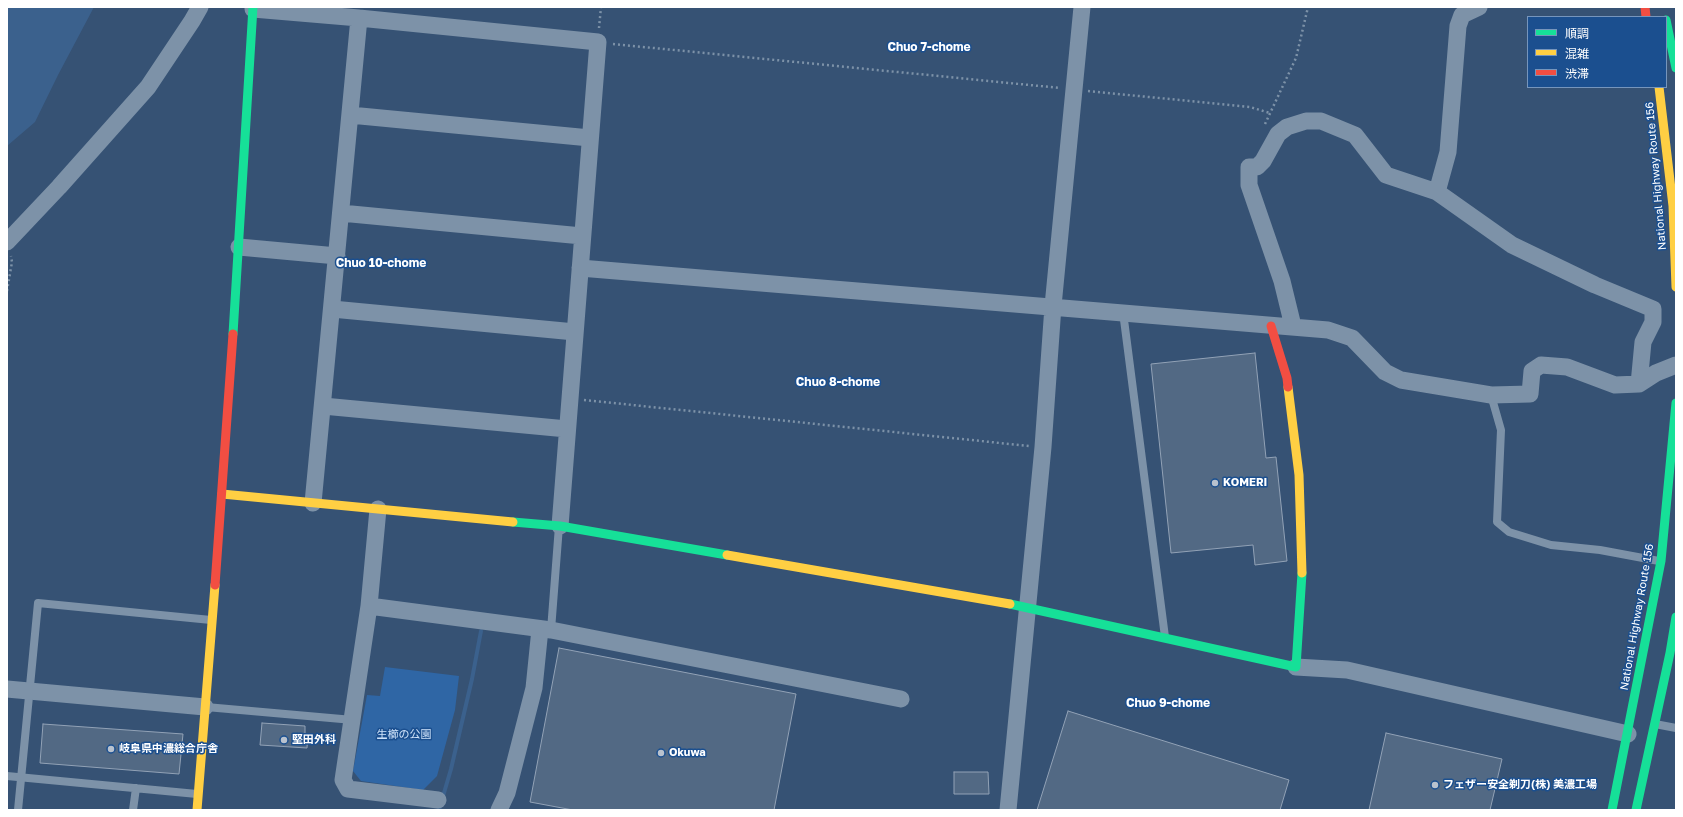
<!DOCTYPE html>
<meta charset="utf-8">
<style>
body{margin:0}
#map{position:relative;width:1683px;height:817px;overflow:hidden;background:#365274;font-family:"Golos Text","Noto Sans JP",sans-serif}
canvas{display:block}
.frame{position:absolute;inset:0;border:8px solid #fff;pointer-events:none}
.legend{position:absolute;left:1527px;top:16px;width:140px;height:72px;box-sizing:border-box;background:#1b4f8f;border:1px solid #7695bc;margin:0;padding:5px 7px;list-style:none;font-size:12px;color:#fff}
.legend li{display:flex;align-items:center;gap:8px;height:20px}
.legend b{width:20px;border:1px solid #7695bc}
</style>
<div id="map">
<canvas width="1683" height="817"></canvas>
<div class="frame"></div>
<ul class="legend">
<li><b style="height:5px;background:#16e098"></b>順調</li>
<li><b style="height:5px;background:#ffcf43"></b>混雑</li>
<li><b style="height:5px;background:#f24e42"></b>渋滞</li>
</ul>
</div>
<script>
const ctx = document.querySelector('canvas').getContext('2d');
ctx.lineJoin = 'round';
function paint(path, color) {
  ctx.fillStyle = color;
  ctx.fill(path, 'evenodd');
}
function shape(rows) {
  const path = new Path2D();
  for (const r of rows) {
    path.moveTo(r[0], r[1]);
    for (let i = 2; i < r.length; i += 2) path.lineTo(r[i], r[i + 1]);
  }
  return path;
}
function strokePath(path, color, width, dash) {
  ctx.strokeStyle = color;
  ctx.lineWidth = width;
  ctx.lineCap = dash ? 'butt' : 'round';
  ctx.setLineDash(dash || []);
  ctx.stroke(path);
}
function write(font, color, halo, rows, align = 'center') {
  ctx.font = font + ' "Golos Text","Noto Sans JP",sans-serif';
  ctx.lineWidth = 3;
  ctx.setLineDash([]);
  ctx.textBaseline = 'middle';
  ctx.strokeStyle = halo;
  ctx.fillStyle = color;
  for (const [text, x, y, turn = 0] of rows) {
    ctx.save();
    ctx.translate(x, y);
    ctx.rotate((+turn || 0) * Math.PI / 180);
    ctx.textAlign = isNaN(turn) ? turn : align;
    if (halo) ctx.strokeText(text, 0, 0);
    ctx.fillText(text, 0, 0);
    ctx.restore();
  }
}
paint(shape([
 [385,667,459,676,455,710,437,776,423,790,361,781,353,771,367,695,380,696]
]), '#2f66a5');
paint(shape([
 [7,7,94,7,58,75,35,122,7,146]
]), '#3b618d');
strokePath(shape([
 [439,810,451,769,472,679,481,631]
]), '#3b618d', 4);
const building = shape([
 [1255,353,1266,458,1276,457,1287,561,1255,565,1253,545,1171,553,1151,364,1255,353],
 [559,648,796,694,774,810,573,810,530,802,559,648],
 [1068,711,1289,780,1280,810,1037,810,1068,711],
 [262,723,305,726,305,735,308,735,307,748,260,745,262,723],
 [43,724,183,734,179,774,40,763,43,724],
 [1386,733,1502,759,1490,810,1369,810,1386,733],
 [954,772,988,772,989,794,954,794,954,772]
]);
paint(building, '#526984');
strokePath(building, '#92a2b6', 1);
strokePath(shape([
 [599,28,601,7],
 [613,44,1060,88],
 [1088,91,1250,107,1270,113],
 [1265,124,1296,58,1308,7],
 [7,291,12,262,11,256],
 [584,400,1029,446]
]), '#7d92a8', 2.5, [2, 3]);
strokePath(shape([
 [1123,312,1165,637],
 [1491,395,1501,430,1497,522,1509,532,1551,545,1600,550,1659,561],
 [551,630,559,526],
 [206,707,353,720],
 [1655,724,1676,728],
 [7,776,197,794],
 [18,810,38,603,211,620],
 [133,810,136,788]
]), '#7d92a8', 8);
strokePath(shape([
 [253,9,359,18,598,42,560,526],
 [350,115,590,138],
 [1437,192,1448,152,1458,26,1462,15,1479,7],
 [341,213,582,236],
 [7,242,59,187,148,87,192,21,200,7],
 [239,247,337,256],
 [580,268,1328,330,1352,338,1385,372,1401,380,1491,395,1530,394,1532,371,1541,365,1567,367,1615,385,1639,384,1656,373,1676,365],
 [332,309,575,332],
 [1293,326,1282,281,1249,185,1249,167,1257,167,1263,161,1278,134,1287,127,1306,121,1321,121,1355,135,1386,175,1437,192,1512,245,1595,285,1653,309,1653,322,1643,342,1639,384],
 [323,406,567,429],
 [313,503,359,18],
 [378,509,369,606,343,780,348,789,438,800],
 [369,606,551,630,901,699],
 [1296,667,1347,670,1628,734],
 [7,689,205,707],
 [499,810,507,793,534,688,540,629],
 [1008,810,1043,447,1053,306,1082,7]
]), '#7d92a8', 17);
strokePath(shape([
 [1666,20,1676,68],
 [233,334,253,7],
 [513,522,560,526,727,555],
 [1010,604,1296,667,1302,573],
 [1612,810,1661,561,1676,403],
 [1636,810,1670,653,1676,617]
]), '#16e098', 9);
strokePath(shape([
 [1659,87,1673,206,1676,287],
 [1288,387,1299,475,1302,573],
 [222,494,513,522],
 [727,555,1010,604],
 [197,810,215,585]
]), '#ffcf43', 9);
strokePath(shape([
 [1645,7,1646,17],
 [1271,326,1287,378,1288,387],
 [215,585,233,334]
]), '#f24e42', 9);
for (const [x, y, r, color] of [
 [1215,483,4,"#b9c2ce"],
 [284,740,4,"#b9c2ce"],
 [111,749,4,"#b9c2ce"],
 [661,753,4,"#b9c2ce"],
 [1435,785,4,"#b9c2ce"]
]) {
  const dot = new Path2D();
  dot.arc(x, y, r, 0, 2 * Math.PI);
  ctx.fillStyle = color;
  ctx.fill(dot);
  strokePath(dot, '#1b4f8f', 1.5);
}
write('11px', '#fff', '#1b4f8f', [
 ["National Highway Route 156",1656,176,-95],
 ["National Highway Route 156",1637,617,-80]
]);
write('bold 11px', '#fff', '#1b4f8f', [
 ["KOMERI",1223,483],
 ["堅田外科",292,740],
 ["岐阜県中濃総合庁舎",119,749],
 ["Okuwa",669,753],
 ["フェザー安全剃刀(株) 美濃工場",1443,785]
], 'left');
write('11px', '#cfe3fa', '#1b4f8f', [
 ["生櫛の公園",404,735]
]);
write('bold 12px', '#fff', '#1b4f8f', [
 ["Chuo 7-chome",929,47],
 ["Chuo 10-chome",381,263],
 ["Chuo 8-chome",838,382],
 ["Chuo 9-chome",1168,703]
]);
</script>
